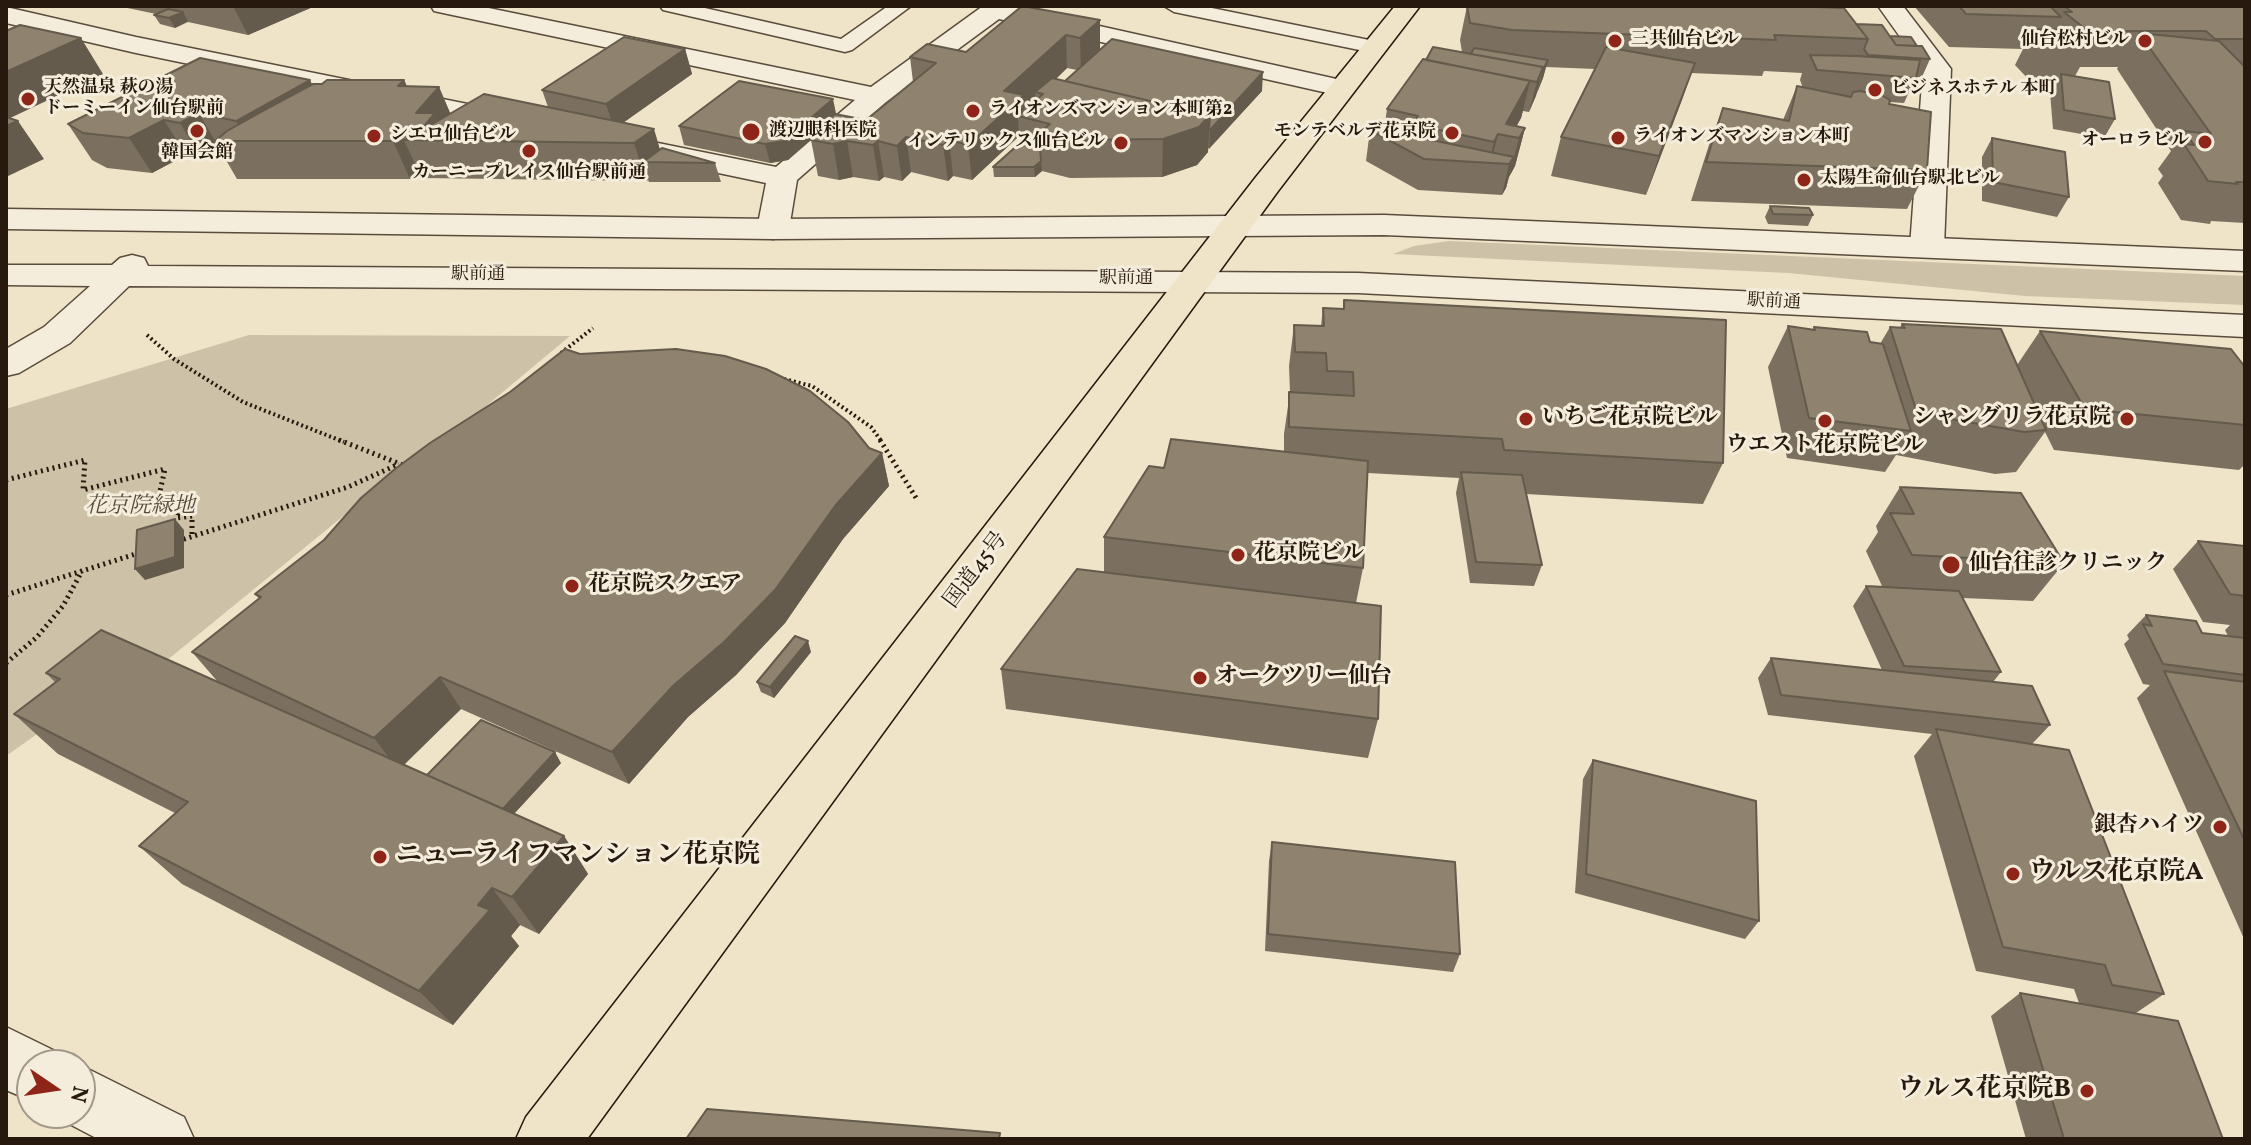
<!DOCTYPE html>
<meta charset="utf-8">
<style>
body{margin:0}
#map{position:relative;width:2251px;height:1145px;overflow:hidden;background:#efe3c8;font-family:Vollkorn,serif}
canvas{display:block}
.frame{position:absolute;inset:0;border:8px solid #27190d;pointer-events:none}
.north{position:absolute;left:16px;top:1049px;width:80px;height:80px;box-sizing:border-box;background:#f5eddb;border:2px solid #a39889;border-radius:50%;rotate:103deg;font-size:22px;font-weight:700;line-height:32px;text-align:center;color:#27190d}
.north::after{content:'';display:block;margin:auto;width:28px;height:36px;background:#8f2418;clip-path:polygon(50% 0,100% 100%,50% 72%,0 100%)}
</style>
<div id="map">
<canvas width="2251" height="1145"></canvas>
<div class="frame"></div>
<div class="north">N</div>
</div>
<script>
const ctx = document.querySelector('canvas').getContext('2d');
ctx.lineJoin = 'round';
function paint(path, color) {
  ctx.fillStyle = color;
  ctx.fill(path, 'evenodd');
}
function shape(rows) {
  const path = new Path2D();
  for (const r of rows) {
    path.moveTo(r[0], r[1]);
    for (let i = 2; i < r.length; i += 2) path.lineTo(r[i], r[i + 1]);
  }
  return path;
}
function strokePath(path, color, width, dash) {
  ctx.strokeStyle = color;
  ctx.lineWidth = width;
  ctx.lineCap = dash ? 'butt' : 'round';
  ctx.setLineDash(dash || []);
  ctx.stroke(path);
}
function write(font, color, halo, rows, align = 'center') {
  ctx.font = font + ' Vollkorn,"Noto Serif JP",serif';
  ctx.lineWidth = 6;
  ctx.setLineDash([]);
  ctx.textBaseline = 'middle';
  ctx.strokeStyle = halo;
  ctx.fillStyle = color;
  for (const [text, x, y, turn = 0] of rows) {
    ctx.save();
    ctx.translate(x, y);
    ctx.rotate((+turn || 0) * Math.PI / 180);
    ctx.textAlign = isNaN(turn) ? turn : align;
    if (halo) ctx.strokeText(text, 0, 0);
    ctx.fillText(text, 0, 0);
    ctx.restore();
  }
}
paint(shape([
 [1449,241,2245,276,2245,305,2025,296,1788,273,1393,254,1414,246],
 [249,335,570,336,486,406,358,504,166,661,146,657,6,756,6,409]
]), '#cdc1a8');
const service = shape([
 [660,6,696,6,841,39,888,6,911,6,852,50,845,52,663,10,660,6],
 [1164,6,1202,6,1374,41,1384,47,1374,53,1174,12,1164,6]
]);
const minor = shape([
 [431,6,479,6,871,87,983,6,1010,6,1341,80,1351,82,1355,88,1351,94,1341,96,999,19,886,102,797,180,789,229,784,236,773,239,762,236,757,229,766,183,647,158,643,152,647,146,658,143,776,167,855,100,443,13,434,11,431,6],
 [1878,6,1903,6,1951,69,1944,247,1939,254,1927,257,1915,254,1910,247,1923,69,1878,6],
 [6,7,136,37,512,113,522,116,526,122,522,128,512,131,136,53,6,23,6,7],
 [6,1027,53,1050,60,1065,32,1065,32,1101,6,1090,6,1027],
 [80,1065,184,1117,194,1139,98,1139,58,1118,56,1113,80,1113,80,1065]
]);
const tertiary = shape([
 [6,209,773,219,1384,215,2245,251,2245,271,1384,235,773,239,6,229,6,209],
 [132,255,144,258,148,266,1358,273,2245,315,2245,337,1358,293,129,286,70,343,19,373,6,376,6,349,44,327,90,286,6,285,6,265,112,265,120,258,132,255]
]);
const trunk = shape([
 [1395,6,1420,6,1278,191,587,1139,516,1139,526,1117,1256,177,1395,6]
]);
strokePath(service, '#594c3c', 3);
strokePath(minor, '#594c3c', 3);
strokePath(tertiary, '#594c3c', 3);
strokePath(trunk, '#27190d', 3);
strokePath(shape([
 [147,335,174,359,243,402,344,442],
 [561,353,593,328],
 [784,379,812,386,871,427,882,442]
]), '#27190d', 4, [2, 3]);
strokePath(shape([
 [339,440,408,467],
 [880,440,918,501],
 [6,480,85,460,83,490,165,469,158,500,181,495,177,518,192,516,192,536],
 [178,541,348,487,399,464],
 [6,595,142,552],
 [6,663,37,637,63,606,82,571]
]), '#27190d', 5, [2, 4]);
paint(service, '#f5eddb');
paint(minor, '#f5eddb');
paint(tertiary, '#f5eddb');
paint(trunk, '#efe3c8');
paint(shape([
 [118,6,315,6,248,35,188,22,175,28,160,24,154,15,156,14],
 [1467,6,1818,6,1817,7,1856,24,1917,46,1930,59,1922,77,1916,77,1904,103,1889,102,1889,104,1927,170,1907,209,1691,201,1709,145,1723,108,1783,120,1797,86,1803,88,1800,80,1802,73,1764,71,1762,76,1691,73,1646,195,1551,176,1561,137,1595,69,1546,67,1543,78,1529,112,1523,111,1521,118,1516,126,1525,128,1515,166,1509,177,1506,188,1502,195,1418,190,1366,161,1370,130,1384,130,1387,109,1426,60,1462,52,1460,40],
 [1914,6,2245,6,2245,223,2211,221,2210,224,2181,220,2158,183,2163,176,2158,169,2171,151,2117,69,2118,67,2080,67,2075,76,2115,119,2104,138,2053,129,2050,92,2056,82,2031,82,2015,65,2023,49,1949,47],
 [1100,20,1100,50,1262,91,1208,149,1208,152,1197,165,1162,177,1070,178,1042,171,1035,177,994,177,993,167,1020,143,1019,136,972,180,953,176,948,181,911,172,902,181,884,177,879,181,853,177,839,180,818,176,811,140,823,130,788,160,770,163,684,145,679,126,836,114,866,120,913,82,910,57,966,52],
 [1067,68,1077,70,1065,81,1056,79],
 [1036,98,1036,100,1025,110,1024,109],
 [685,49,692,74,623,123,661,150,715,163,721,182,649,182,648,180,646,181,423,178,419,170,410,179,237,179,219,148,201,158,186,155,152,173,107,168,92,160,68,124,312,84,404,80,407,86,439,87,450,114,548,107,542,90],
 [1992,138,2069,197,2057,217,1982,201,1982,157],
 [1770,206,1813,215,1808,226,1768,224,1765,217],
 [1344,300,1723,463,1703,504,1526,494,1542,565,1534,586,1470,583,1456,493,1459,478,1368,473,1363,568,1356,603,1378,719,1368,758,1006,709,1001,669,1104,572,1104,537,1164,468,1284,452,1284,434,1290,392,1289,366,1294,325,1321,326,1323,308,1343,309],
 [1902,324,2017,365,2040,331,2245,367,2245,464,2239,470,2054,450,2045,432,2016,472,1995,474,1896,455,1885,472,1787,458,1768,367,1788,326,1813,330,1814,327,1870,342,1880,344,1890,327,1900,327],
 [869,448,882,453,889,486,843,539,785,623,736,675,688,717,629,784,461,709,404,765,427,775,561,763,514,814,564,836,588,874,539,934,520,925,511,936,519,946,453,1025,182,884,139,846,175,813,58,754,14,714,55,682,46,673,218,682,192,652,259,599,255,594],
 [1900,487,2064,563,2033,601,1963,598,2001,672,1993,682,2050,725,2032,744,2164,994,2136,1013,2223,1139,2026,1139,1991,1016,2020,993,2079,1003,2074,989,1976,971,1914,756,1932,734,1768,715,1758,678,1771,658,1882,670,1853,606,1866,586,1882,586,1866,551,1878,532,1876,526],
 [2198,541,2245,546,2245,941,2137,698,2150,685,2143,684,2124,644,2129,639,2127,635,2146,615,2202,633,2228,636,2225,630,2230,625,2203,622,2173,569],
 [811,652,774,698,761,692,757,682],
 [1593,760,1759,921,1745,939,1575,893,1583,779],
 [1272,842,1460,954,1453,972,1265,951,1269,861]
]), '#7b705f');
paint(shape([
 [233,6,315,6,248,35],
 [183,12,188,21,175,28,169,18],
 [1100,20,1100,54,1081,71,1080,38],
 [1066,35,1067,68,1041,93,1035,92,1036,98,1024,109,1025,117,1018,116,1019,136,972,180,968,145,1004,91],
 [81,38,103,74,6,120,6,72],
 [685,49,692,74,614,129,606,104],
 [1548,60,1543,78,1537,93,1542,74],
 [1695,63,1682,100,1646,195,1659,156],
 [1543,67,1536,96,1529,112,1537,82],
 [1263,72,1262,91,1209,149,1210,130],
 [310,80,328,115,247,141,236,121],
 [404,80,418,111,439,87,455,124,416,141,412,132,398,86],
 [1530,81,1521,118,1511,137,1506,124],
 [833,99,837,118,822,125,823,129,788,160,770,163,765,144],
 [199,113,219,148,201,158,180,123],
 [1210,115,1208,152,1197,165,1162,177,1163,139],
 [164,120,186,155,152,173,129,138],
 [18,121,44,159,6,177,6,126],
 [1525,128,1515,166,1509,177,1519,138],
 [654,129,664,163,643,162,648,180,646,181,634,143],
 [400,132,418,170,410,179,393,141],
 [1498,134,1491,163,1489,162,1494,142],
 [906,137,911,172,902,181,897,146],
 [949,140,953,176,948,181,943,145],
 [847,141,853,177,839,180,833,144],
 [878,141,884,177,879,181,873,145],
 [1514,157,1506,188,1502,195,1509,164],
 [1041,161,1042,171,1035,177,1034,167],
 [882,453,889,486,843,539,785,623,736,675,688,717,629,784,612,752],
 [175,519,184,530,184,568,145,580,135,569],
 [808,641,811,652,774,698,770,687],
 [440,677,461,709,398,770,374,738],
 [555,752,561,763,509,819,502,809],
 [564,836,588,874,539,934,512,897],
 [492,888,520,925,511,936,519,946,453,1025,419,991,478,905]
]), '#645b4d');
const building = shape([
 [1022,6,1100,20,1080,38,1066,35,1004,91,1024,95,968,145,949,140,943,145,906,137,897,146,878,141,873,145,847,141,833,144,811,140,828,126,822,125,835,114,866,120,936,63,910,57,927,44,966,52,1022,6],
 [1467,6,1787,6,1844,8,1868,39,1774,35,1776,40,1512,30,1470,23,1467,6],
 [1959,6,2050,6,2061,17,1966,14,1959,6],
 [2064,6,2245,6,2245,39,2215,39,2206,31,2088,31,2064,12,2072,12,2064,6],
 [168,9,183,12,169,18,154,15,168,9],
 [1856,24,1882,25,1896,45,1922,46,1930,59,1868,55,1864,49,1868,39,1856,24],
 [20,25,81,38,6,72,6,31,20,25],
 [2034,29,2074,30,2092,47,2051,46,2034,29],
 [2139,33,2219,41,2245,67,2245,182,2236,182,2238,184,2208,181,2184,144,2194,145,2184,131,2211,134,2139,33],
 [1890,36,1911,37,1917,46,1896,45,1890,36],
 [624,37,685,49,606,104,542,90,624,37],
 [1112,39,1263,72,1210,130,1209,130,1210,115,1065,81,1112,39],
 [1433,47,1543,67,1537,82,1426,60,1433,47],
 [1606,47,1695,63,1659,156,1561,137,1606,47],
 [1474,48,1548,60,1541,74,1543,67,1471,54,1474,48],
 [1810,55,1856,56,1920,60,1916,78,1817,70,1810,55],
 [200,58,310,80,236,121,199,113,180,123,164,120,129,138,83,133,68,124,200,58],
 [1423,59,1530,81,1506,124,1525,128,1519,138,1498,134,1494,142,1412,124,1418,116,1387,109,1423,59],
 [2061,74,2109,82,2115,119,2064,110,2061,74],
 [1052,78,1210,115,1199,127,1163,139,1069,140,1040,133,1050,124,1018,116,1043,94,1035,92,1052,78],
 [327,80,404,80,398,86,439,87,416,113,435,113,425,125,412,132,400,132,393,141,215,141,227,131,261,112,313,84,322,84,327,80],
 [739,81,833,99,784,141,765,144,679,126,739,81],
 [1797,86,1851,97,1853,92,1860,91,1883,96,1890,100,1889,104,1931,112,1927,170,1706,162,1723,108,1789,121,1797,86],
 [484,94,654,129,634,143,405,140,484,94],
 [6,117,18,121,6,126,6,117],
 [1373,128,1514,157,1509,164,1424,159,1370,130,1373,128],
 [1992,138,2065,152,2069,197,1993,182,1992,138],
 [1020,143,1040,148,1041,161,1034,167,993,167,1020,143],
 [662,148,715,163,643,162,662,148],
 [1770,206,1809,208,1813,215,1773,214,1770,206],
 [1344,300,1726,320,1723,463,1504,450,1502,439,1289,427,1289,392,1354,396,1353,372,1327,371,1326,353,1295,352,1294,325,1324,326,1323,308,1344,309,1344,300],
 [1902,324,2001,329,2046,430,2024,432,1917,413,1890,327,1905,328,1902,324],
 [1788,326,1815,330,1814,327,1867,332,1870,342,1883,344,1911,431,1809,418,1788,326],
 [2040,331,2231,349,2245,367,2245,425,2085,409,2040,331],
 [565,349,580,354,676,349,725,356,766,369,810,391,848,422,869,448,882,453,835,506,775,590,724,642,674,685,612,752,440,677,374,738,192,652,261,597,255,594,324,540,361,498,395,469,430,443,510,392,565,349],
 [1171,439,1368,461,1363,568,1104,537,1149,466,1164,468,1171,439],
 [1461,472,1522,475,1542,565,1476,562,1461,472],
 [1900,487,2021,493,2064,563,1912,555,1890,513,1914,514,1900,487],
 [175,519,175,557,135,569,137,530,175,519],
 [2198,541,2245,546,2245,596,2230,594,2198,541],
 [1077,569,1381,606,1378,719,1001,669,1077,569],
 [1866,586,1959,591,2001,672,1904,666,1866,586],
 [2146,615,2196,621,2202,633,2245,638,2245,675,2163,664,2143,624,2152,626,2146,615],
 [101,630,564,836,512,897,492,888,478,905,490,910,419,991,139,846,188,802,14,714,60,679,46,673,101,630],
 [795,636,808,641,770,687,757,682,795,636],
 [1771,658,2032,686,2050,725,1781,695,1771,658],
 [2164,671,2245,682,2245,841,2164,671],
 [481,720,555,752,503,809,427,775,481,720],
 [1936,729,2069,750,2164,994,2112,985,2105,965,2003,947,1936,729],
 [1593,760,1756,801,1759,921,1586,874,1593,760],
 [1272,842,1455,862,1460,954,1268,934,1272,842],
 [2020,993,2178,1021,2223,1139,2064,1139,2020,993],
 [707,1109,1000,1133,999,1139,686,1139,707,1109]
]);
paint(building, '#8f826e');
strokePath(building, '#645b4d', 2);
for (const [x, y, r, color] of [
 [1615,41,8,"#8f2418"],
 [2145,41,8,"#8f2418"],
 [1875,90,8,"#8f2418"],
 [28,99,8,"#8f2418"],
 [973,111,8,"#8f2418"],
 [197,131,8,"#8f2418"],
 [751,132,10,"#8f2418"],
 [1452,133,8,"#8f2418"],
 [374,136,8,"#8f2418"],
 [1618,138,8,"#8f2418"],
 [2205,142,8,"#8f2418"],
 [1121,143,8,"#8f2418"],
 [529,151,8,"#8f2418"],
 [1804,180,8,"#8f2418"],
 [1526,419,8,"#8f2418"],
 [2127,419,8,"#8f2418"],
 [1825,421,8,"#8f2418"],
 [1238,555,8,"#8f2418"],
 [1951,565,10,"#8f2418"],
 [572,586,8,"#8f2418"],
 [1200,678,8,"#8f2418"],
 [2220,827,8,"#8f2418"],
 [380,857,8,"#8f2418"],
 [2013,874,8,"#8f2418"],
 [2087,1091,8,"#8f2418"]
]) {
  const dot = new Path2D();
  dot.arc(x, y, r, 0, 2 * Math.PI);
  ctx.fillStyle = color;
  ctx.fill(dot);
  strokePath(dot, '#f5eddb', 3);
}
write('bold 18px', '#27190d', '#f5eddb', [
 ["三共仙台ビル",1631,41],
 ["仙台松村ビル",2129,41,"right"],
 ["天然温泉 萩の湯",44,89],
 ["ドーミーイン仙台駅前",44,110],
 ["ビジネスホテル 本町",1891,90],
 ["ライオンズマンション本町第2",989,111],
 ["渡辺眼科医院",769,132],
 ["モンテベルデ花京院",1436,133,"right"],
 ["シエロ仙台ビル",390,136],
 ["ライオンズマンション本町",1634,138],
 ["オーロラビル",2189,142,"right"],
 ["インテリックス仙台ビル",1105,143,"right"],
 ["韓国会館",197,154,"center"],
 ["カーニープレイス仙台駅前通",529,174,"center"],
 ["太陽生命仙台駅北ビル",1820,180]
], 'left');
write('18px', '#27190d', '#f5eddb', [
 ["駅前通",478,276],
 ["駅前通",1126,280],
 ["駅前通",1774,303,3]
]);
write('bold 22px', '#27190d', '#f5eddb', [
 ["いちご花京院ビル",1542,419],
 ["シャングリラ花京院",2111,419,"right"],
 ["ウエスト花京院ビル",1825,447,"center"],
 ["花京院ビル",1254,555],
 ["仙台往診クリニック",1969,565],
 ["花京院スクエア",588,586],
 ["オークツリー仙台",1216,678],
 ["銀杏ハイツ",2204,827,"right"]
], 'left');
write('italic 22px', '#594b3c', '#f5eddb', [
 ["花京院緑地",140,508]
]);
write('22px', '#27190d', '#f5eddb', [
 ["国道45号",977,571,-53]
]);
write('bold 26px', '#27190d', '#f5eddb', [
 ["ニューライフマンション花京院",396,857],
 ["ウルス花京院A",2029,874],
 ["ウルス花京院B",2071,1091,"right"]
], 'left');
</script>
